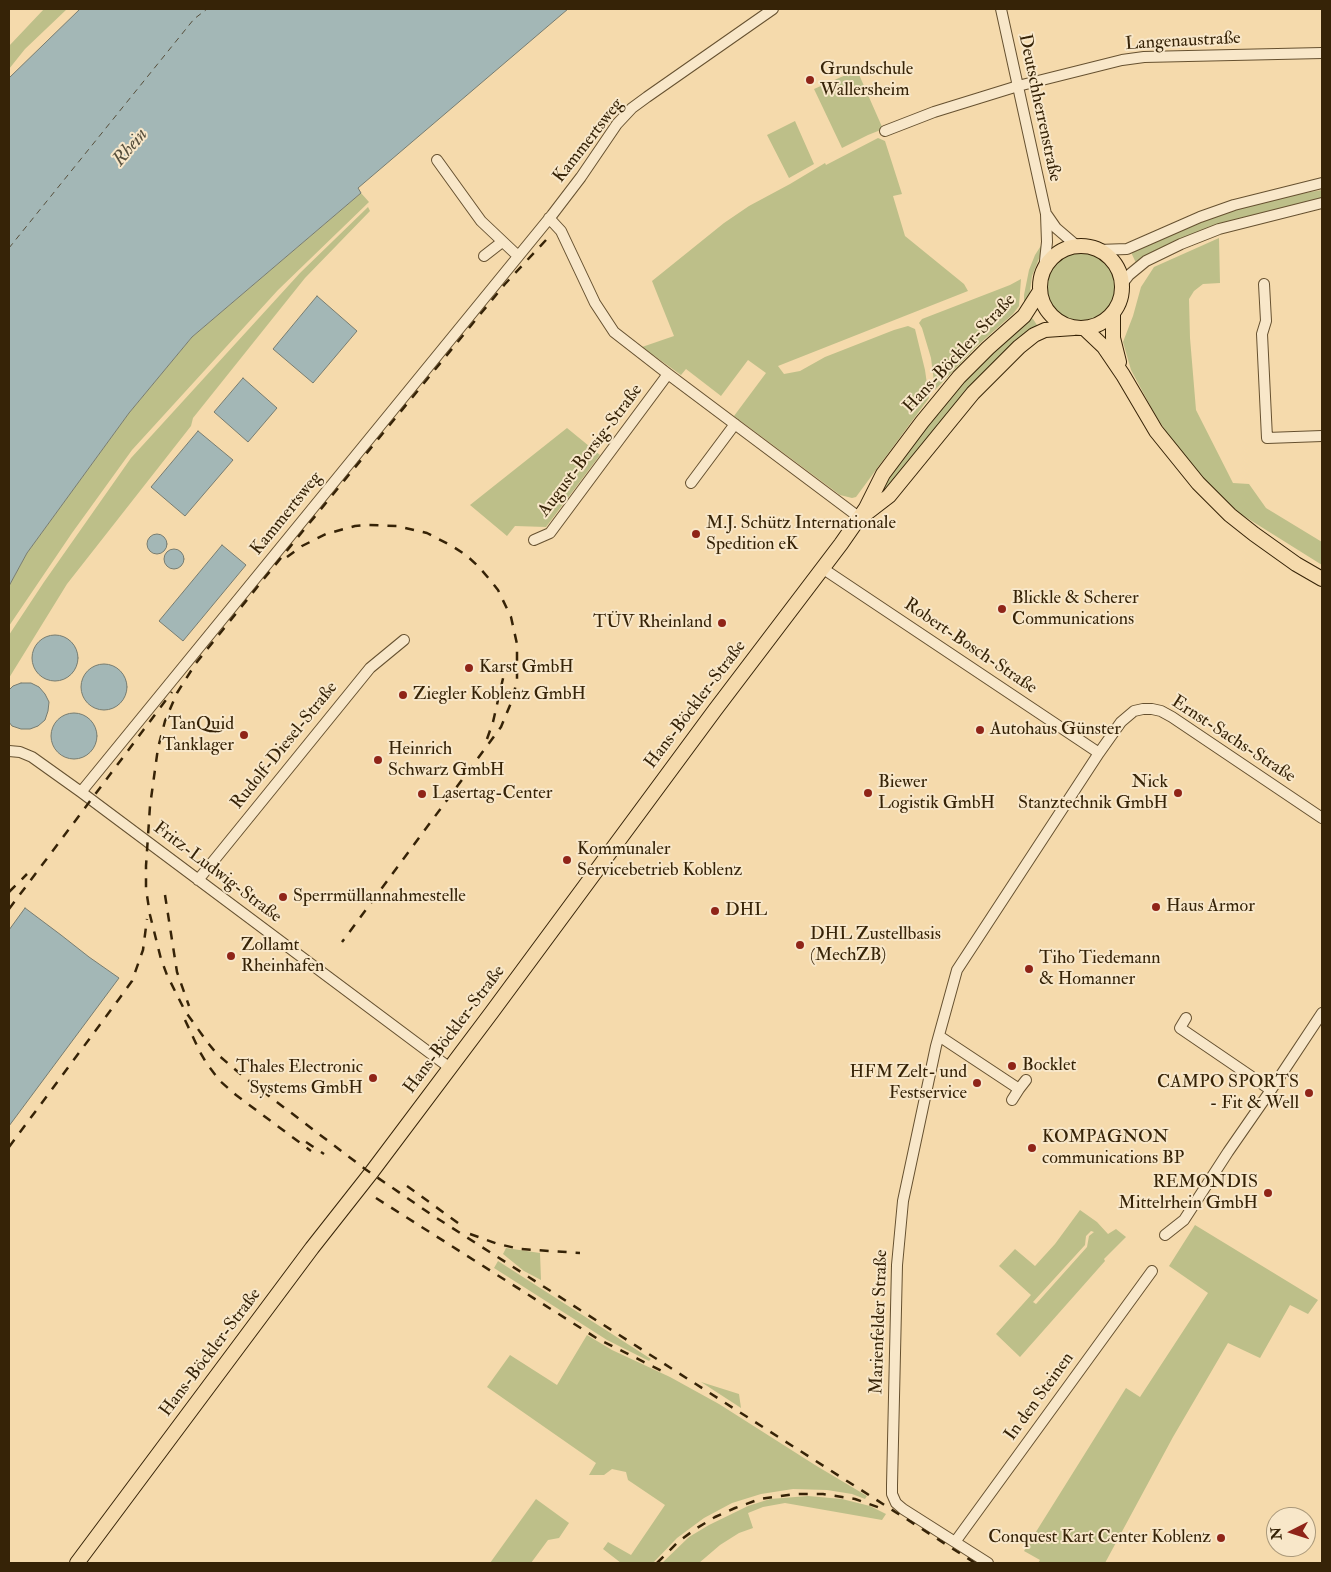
<!DOCTYPE html>
<meta charset="utf-8">
<style>
body{margin:0}
#map{position:relative;width:1331px;height:1572px;overflow:hidden;background:#f5daac;font-family:"IM FELL Double Pica",serif}
canvas{display:block}
.frame{position:absolute;inset:0;border:10px solid #362307;pointer-events:none}
.north{position:absolute;left:1266px;top:1507px;width:50px;height:50px;box-sizing:border-box;background:#f8e7c9;border:1px solid #aa997b;border-radius:50%;rotate:265deg;font-size:14px;font-weight:700;line-height:20px;text-align:center;color:#362307}
.north::after{content:'';display:block;margin:auto;width:18px;height:22px;background:#8f2418;clip-path:polygon(50% 0,100% 100%,50% 72%,0 100%)}
</style>
<div id="map">
<canvas width="1331" height="1572"></canvas>
<div class="frame"></div>
<div class="north">N</div>
</div>
<script>
const ctx = document.querySelector('canvas').getContext('2d');
ctx.lineJoin = 'round';
function paint(path, color) {
  ctx.fillStyle = color;
  ctx.fill(path, 'evenodd');
}
function shape(rows) {
  const path = new Path2D();
  for (const r of rows) {
    if (r.length === 3) {
      path.moveTo(r[0] + r[2], r[1]);
      path.arc(r[0], r[1], r[2], 0, 2 * Math.PI);
      continue;
    }
    path.moveTo(r[0], r[1]);
    for (let i = 2; i < r.length; i += 2) path.lineTo(r[i], r[i + 1]);
  }
  return path;
}
function strokePath(path, color, width, dash) {
  ctx.strokeStyle = color;
  ctx.lineWidth = width;
  ctx.lineCap = dash ? 'butt' : 'round';
  ctx.setLineDash(dash || []);
  ctx.stroke(path);
}
function write(font, color, halo, rows, align = 'center') {
  ctx.font = font + ' "IM FELL Double Pica",serif';
  ctx.lineWidth = 4;
  ctx.setLineDash([]);
  ctx.textBaseline = 'middle';
  ctx.strokeStyle = halo;
  ctx.fillStyle = color;
  for (const [text, x, y, turn = 0] of rows) {
    ctx.save();
    ctx.translate(x, y);
    ctx.rotate((+turn || 0) * Math.PI / 180);
    ctx.textAlign = isNaN(turn) ? turn : align;
    if (halo) ctx.strokeText(text, 0, 0);
    ctx.fillText(text, 0, 0);
    ctx.restore();
  }
}
paint(shape([
 [44,9,67,9,25,49,9,69,9,46],
 [857,70,883,129,868,135,842,148,814,89],
 [795,121,814,164,789,178,767,135],
 [878,138,885,141,902,194,893,196,905,236,964,284,968,291,778,366,784,374,800,371,825,357,894,330,908,326,915,329,925,370,929,398,856,497,852,498,840,495,734,416,766,373,748,360,721,396,686,369,681,375,642,347,674,336,652,281,724,223,749,206,790,184,825,163,826,165],
 [1322,190,1322,201,1304,204,1136,263,1130,250,1208,217,1275,198],
 [361,193,369,202,278,290,132,450,72,533,9,626,9,586,27,553,129,413,192,337],
 [368,207,370,211,305,278,193,418,191,426,67,584,9,678,9,635,44,582,131,458,300,273],
 [1219,238,1220,283,1203,284,1194,291,1189,299,1190,338,1196,410,1233,483,1249,484,1266,508,1322,542,1322,565,1239,513,1196,472,1173,443,1152,409,1131,370,1123,342,1133,316,1141,287,1154,267],
 [1042,244,1044,244,1042,251,1032,276,1029,299,1024,305,1024,295,1029,270,1035,255],
 [1081,287,35],
 [1021,279,1019,306,1013,314,977,346,935,390,931,358,922,328,919,323,922,319,1010,285],
 [1029,316,1033,319,1039,328,881,499,877,490,937,408],
 [567,428,600,455,546,527,515,526,507,536,470,505],
 [1080,1210,1097,1222,1108,1234,1116,1229,1126,1237,1104,1259,1105,1261,1020,1357,996,1334,1031,1295,999,1266,1015,1249,1035,1266,1055,1244],
 [1091,1231,1094,1232,1089,1236,1087,1247,1036,1304,1033,1302,1085,1245,1086,1236],
 [1195,1225,1318,1300,1308,1314,1290,1305,1260,1358,1228,1343,1173,1437,1105,1563,1038,1563,1040,1560,1024,1551,1126,1388,1140,1397,1208,1293,1169,1266],
 [506,1248,540,1253,541,1280,524,1271,503,1254],
 [498,1261,651,1359,649,1361,607,1340,494,1268],
 [587,1335,612,1350,670,1377,719,1404,815,1465,867,1496,865,1499,852,1494,827,1490,793,1489,761,1494,732,1503,704,1518,677,1538,653,1563,621,1563,603,1549,608,1542,631,1555,665,1505,628,1480,626,1472,612,1469,604,1475,589,1475,596,1463,487,1387,510,1355,557,1385],
 [701,1382,739,1394,741,1408],
 [808,1496,842,1499,870,1506,886,1514,882,1520,785,1503,763,1507,748,1513,753,1528,739,1533,720,1545,699,1563,662,1563,689,1537,709,1525,748,1506,770,1499],
 [536,1499,569,1523,559,1538,548,1540,531,1563,490,1563]
]), '#bdbf89');
const water = shape([
 [80,9,568,9,358,188,361,193,192,337,129,413,27,553,9,586,9,78,80,9],
 [317,296,357,331,313,383,273,349,317,296],
 [243,378,277,408,248,442,214,412,243,378],
 [198,431,233,460,185,516,151,487,198,431],
 [157,544,10],
 [222,545,246,565,183,641,159,621,222,545],
 [174,559,10],
 [55,658,23],
 [104,687,23],
 [21,683,31,683,39,687,45,694,49,702,48,711,45,720,38,726,30,729,21,729,12,726,9,722,9,690,13,686,21,683],
 [74,736,23],
 [25,908,61,935,89,957,119,978,9,1126,9,930,25,908]
]);
paint(water, '#a3b7b6');
strokePath(water, '#777c70', 1);
strokePath(shape([
 [9,248,194,19,207,9]
]), '#574f3c', 1, [6, 5]);
const minor = shape([
 [1001,9,1046,214,1047,242,1044,270],
 [885,131,934,112,1018,86,1122,60,1144,57,1322,53],
 [437,160,481,221,518,256],
 [1047,215,1056,228,1077,246],
 [549,218,561,231,595,303,614,332,668,374,860,518],
 [1098,250,1127,249,1200,217,1234,205,1322,183],
 [484,256,502,242],
 [1122,284,1129,275,1146,261,1181,244,1219,229,1322,203],
 [1264,284,1266,321,1262,334,1267,438,1322,436],
 [691,483,735,424],
 [534,540,550,533,668,374],
 [822,568,1099,753],
 [9,751,20,752,32,757,81,792,450,1068],
 [81,792,552,215,581,177,617,124,632,108,647,97,773,9],
 [198,880,370,668,404,640],
 [1186,1018,1180,1028,1271,1090],
 [939,1036,1019,1089,1012,1100],
 [1019,1089,1026,1080],
 [1165,1235,1184,1220,1228,1152,1271,1090,1322,1013],
 [955,1542,1152,1271],
 [988,1563,903,1509,896,1503,892,1494,892,1485,897,1265,903,1201,936,1046,957,970,1099,753,1121,722,1134,711,1143,709,1152,709,1161,711,1172,717,1322,818]
]);
const major = shape([
 [1081,287,41],
 [1113,314,1113,338,1119,362],
 [1085,329,1104,347,1123,375,1156,431,1198,483,1230,515,1254,534,1296,564,1322,579],
 [863,516,889,496,973,393,1019,347,1034,335,1045,330,1074,328],
 [77,1563,312,1248,371,1173,492,1012,715,710,841,544,866,508,883,474,922,422,959,377,988,348,1024,316,1040,291]
]);
strokePath(minor, '#665130', 12);
strokePath(major, '#362307', 16);
strokePath(minor, '#f8e7c9', 10);
strokePath(major, '#f5daac', 14);
strokePath(shape([
 [546,240,505,284,267,575,196,663,177,693,165,721,158,748,150,806,146,866,146,889,150,915,161,959,167,975,185,1011,208,1043,217,1054,244,1077,365,1169,432,1215,975,1563],
 [287,557,302,546,326,534,355,526,369,525,397,526,427,533,452,546,466,555,478,566,491,581,498,590,511,617,517,644,517,679,513,698,501,727,342,942],
 [487,739,493,722,504,674],
 [9,892,27,874],
 [165,895,177,972,189,1006],
 [9,909,172,692],
 [185,1020,200,1052,207,1064,220,1081,236,1095,311,1151],
 [306,1142,324,1154],
 [9,1147,119,999,132,981,143,950,147,919],
 [407,1186,465,1228],
 [376,1198,598,1339,666,1373],
 [470,1234,498,1244,520,1249,580,1253],
 [657,1563,679,1541,697,1528,715,1517,735,1508,760,1499,796,1494,823,1494,855,1499,883,1509]
]), '#362307', 2.5, [9, 9]);
for (const [x, y, r, color] of [
 [810,80,5,"#8f2418"],
 [696,534,5,"#8f2418"],
 [1002,609,5,"#8f2418"],
 [722,623,5,"#8f2418"],
 [469,668,5,"#8f2418"],
 [403,695,5,"#8f2418"],
 [980,730,5,"#8f2418"],
 [244,735,5,"#8f2418"],
 [378,760,5,"#8f2418"],
 [868,793,5,"#8f2418"],
 [1178,793,5,"#8f2418"],
 [422,794,5,"#8f2418"],
 [567,860,5,"#8f2418"],
 [283,897,5,"#8f2418"],
 [1156,907,5,"#8f2418"],
 [715,911,5,"#8f2418"],
 [800,945,5,"#8f2418"],
 [231,956,5,"#8f2418"],
 [1029,969,5,"#8f2418"],
 [1012,1066,5,"#8f2418"],
 [373,1078,5,"#8f2418"],
 [977,1083,5,"#8f2418"],
 [1309,1093,5,"#8f2418"],
 [1032,1148,5,"#8f2418"],
 [1268,1193,5,"#8f2418"],
 [1221,1538,5,"#8f2418"]
]) {
  const dot = new Path2D();
  dot.arc(x, y, r, 0, 2 * Math.PI);
  ctx.fillStyle = color;
  ctx.fill(dot);
  strokePath(dot, '#f8e7c9', 2);
}
write('18px', '#362307', '#f8e7c9', [
 ["Langenaustraße",1183,42,-3],
 ["Deutschherrenstraße",1039,108,78],
 ["Kammertsweg",589,141,-52],
 ["Hans-Böckler-Straße",960,354,-47],
 ["August-Borsig-Straße",591,451,-53],
 ["Kammertsweg",287,514,-51],
 ["Robert-Bosch-Straße",970,647,34],
 ["Hans-Böckler-Straße",696,705,-53],
 ["Ernst-Sachs-Straße",1233,740,33],
 ["Rudolf-Diesel-Straße",285,746,-51],
 ["Fritz-Ludwig-Straße",217,873,37],
 ["Hans-Böckler-Straße",455,1030,-53],
 ["Marienfelder Straße",880,1322,-88],
 ["Hans-Böckler-Straße",211,1353,-53],
 ["In den Steinen",1040,1397,-54]
]);
write('18px', '#362307', '#f8e7c9', [
 ["Grundschule",820,70],
 ["Wallersheim",820,91],
 ["M.J. Schütz Internationale",706,524],
 ["Spedition eK",706,545],
 ["Blickle & Scherer",1012,599],
 ["Communications",1012,620],
 ["TÜV Rheinland",712,623,"right"],
 ["Karst GmbH",479,668],
 ["Ziegler Koblenz GmbH",413,695],
 ["TanQuid",234,725,"right"],
 ["Tanklager",234,746,"right"],
 ["Autohaus Günster",990,730],
 ["Heinrich",388,750],
 ["Schwarz GmbH",388,771],
 ["Biewer",878,783],
 ["Logistik GmbH",878,804],
 ["Nick",1168,783,"right"],
 ["Stanztechnik GmbH",1168,804,"right"],
 ["Lasertag-Center",432,794],
 ["Kommunaler",577,850],
 ["Servicebetrieb Koblenz",577,871],
 ["Sperrmüllannahmestelle",293,897],
 ["Haus Armor",1166,907],
 ["DHL",725,911],
 ["DHL Zustellbasis",810,935],
 ["(MechZB)",810,956],
 ["Zollamt",241,946],
 ["Rheinhafen",241,967],
 ["Tiho Tiedemann",1039,959],
 ["& Homanner",1039,980],
 ["Bocklet",1022,1066],
 ["Thales Electronic",363,1068,"right"],
 ["Systems GmbH",363,1089,"right"],
 ["HFM Zelt- und",967,1073,"right"],
 ["Festservice",967,1094,"right"],
 ["CAMPO SPORTS",1299,1083,"right"],
 ["- Fit & Well",1299,1104,"right"],
 ["KOMPAGNON",1042,1138],
 ["communications BP",1042,1159],
 ["REMONDIS",1258,1183,"right"],
 ["Mittelrhein GmbH",1258,1204,"right"],
 ["Conquest Kart Center Koblenz",1211,1538,"right"]
], 'left');
write('italic 19px', '#574f3c', '#f8e7c9', [
 ["Rhein",131,148,-50]
]);
</script>
